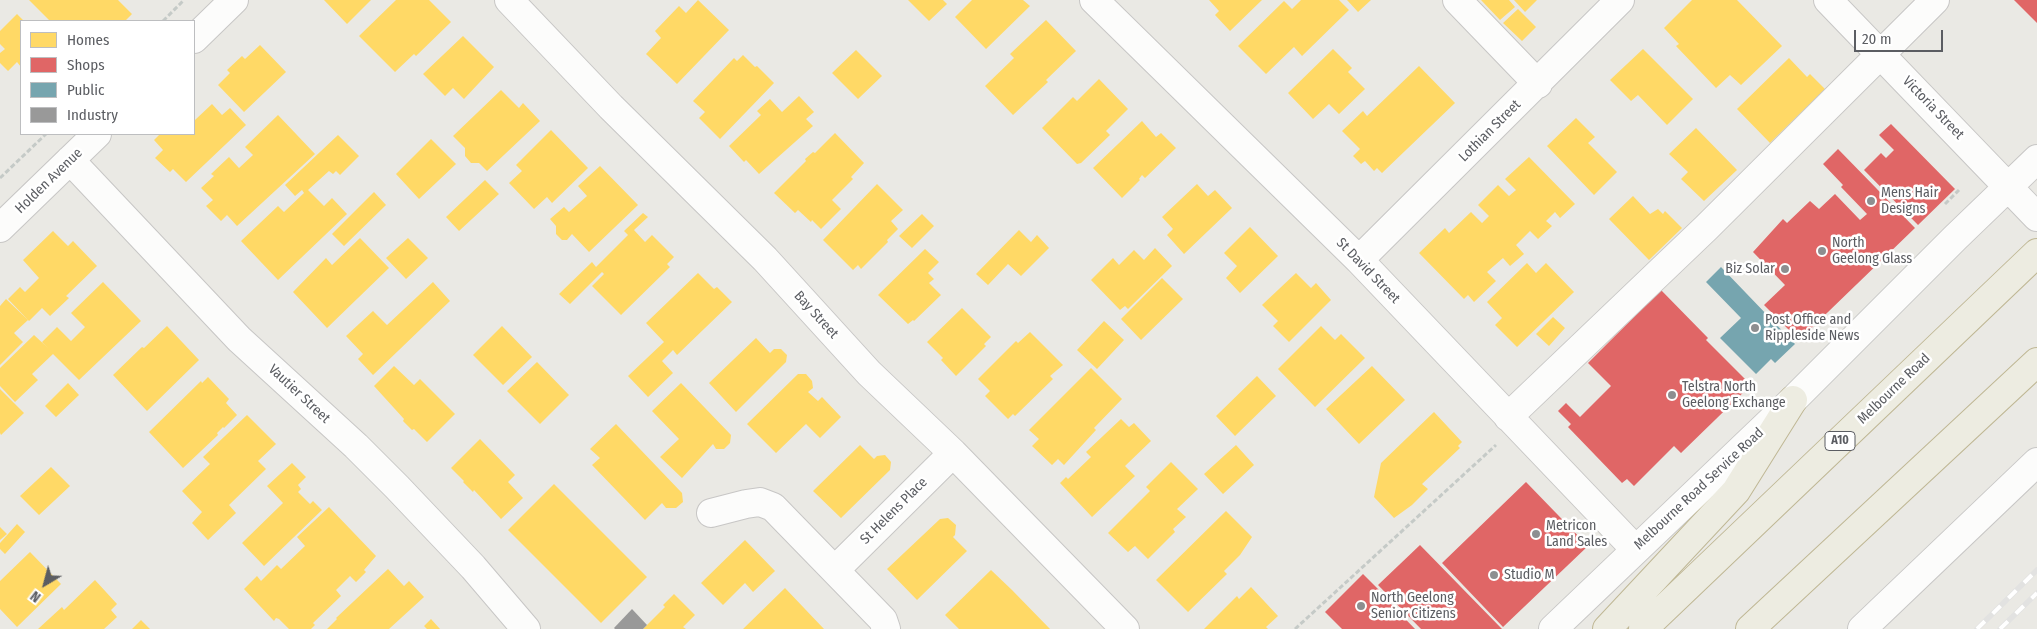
<!DOCTYPE html>
<style>
body{margin:0}
#map{position:relative;width:2037px;height:629px;overflow:hidden;background:#eae9e4;font-family:"Fira Sans Condensed",sans-serif}
canvas{display:block}
.legend{position:absolute;left:20px;top:20px;width:175px;height:115px;box-sizing:border-box;background:#fff;border:1px solid #bdbec0;margin:0;padding:6px 9px;list-style:none;font-size:15px;color:#5b5d62}
.legend li{display:flex;align-items:center;gap:10px;height:25px}
.legend b{width:25px;border:1px solid #bdbec0}
.north{position:absolute;left:20px;top:559px;width:50px;height:50px;-webkit-text-stroke:4px #fff;paint-order:stroke;rotate:217deg;font-size:14px;font-weight:700;line-height:20px;text-align:center;color:#5b5d62}
.north::after{content:'';display:block;margin:auto;width:18px;height:22px;background:#5b5d62;clip-path:polygon(50% 0,100% 100%,50% 72%,0 100%)}
.scale{position:absolute;left:1854px;top:30px;width:89px;height:22px;box-sizing:border-box;border:2px solid #5b5d62;border-top:0;padding-left:6px;font-size:15px;line-height:18px;white-space:nowrap;color:#5b5d62;-webkit-text-stroke:4px #fff;paint-order:stroke}
</style>
<div id="map">
<canvas width="2037" height="629"></canvas>
<ul class="legend">
<li><b style="height:14px;background:#ffd966"></b>Homes</li>
<li><b style="height:14px;background:#e06666"></b>Shops</li>
<li><b style="height:14px;background:#76a5af"></b>Public</li>
<li><b style="height:14px;background:#999"></b>Industry</li>
</ul>
<div class="north">N</div>
<div class="scale">20 m</div>
</div>
<script>
const ctx = document.querySelector('canvas').getContext('2d');
ctx.lineJoin = 'round';
function paint(path, color) {
  ctx.fillStyle = color;
  ctx.fill(path, 'evenodd');
}
function shape(rows) {
  const path = new Path2D();
  for (const r of rows) {
    path.moveTo(r[0], r[1]);
    for (let i = 2; i < r.length; i += 2) path.lineTo(r[i], r[i + 1]);
  }
  return path;
}
function strokePath(path, color, width, dash) {
  ctx.strokeStyle = color;
  ctx.lineWidth = width;
  ctx.lineCap = dash ? 'butt' : 'round';
  ctx.setLineDash(dash || []);
  ctx.stroke(path);
}
function write(font, color, halo, rows, align = 'center') {
  ctx.font = font + ' "Fira Sans Condensed",sans-serif';
  ctx.lineWidth = 5;
  ctx.setLineDash([]);
  ctx.textBaseline = 'middle';
  ctx.strokeStyle = halo;
  ctx.fillStyle = color;
  for (const [text, x, y, turn = 0] of rows) {
    ctx.save();
    ctx.translate(x, y);
    ctx.rotate((+turn || 0) * Math.PI / 180);
    ctx.textAlign = isNaN(turn) ? turn : align;
    if (halo) ctx.strokeText(text, 0, 0);
    ctx.fillText(text, 0, 0);
    ctx.restore();
  }
}
paint(shape([
 [29,0,118,0,132,14,125,21,50,21],
 [324,0,371,0,347,24],
 [396,0,429,0,451,22,416,56,414,54,395,72,359,36],
 [698,0,729,30,677,84,646,54,661,38,655,31,679,6,686,13],
 [908,0,943,0,947,4,929,21],
 [972,0,1023,0,1030,6,986,49,955,17],
 [1209,0,1262,0,1230,31,1215,15,1219,11],
 [1301,0,1339,0,1349,10,1302,56,1294,47,1266,74,1238,46,1284,1,1292,9],
 [1347,0,1371,0,1358,12],
 [1481,0,1509,0,1515,7,1500,20],
 [1514,0,1537,0,1525,12],
 [1692,0,1737,0,1782,46,1741,85,1730,75,1716,88,1676,46,1679,44,1664,28],
 [1518,9,1536,27,1522,41,1503,23],
 [17,14,24,21,21,21,21,67,17,62,8,71,0,63,0,53,5,49,0,44,0,31],
 [1046,20,1076,51,1046,80,1048,82,1013,115,985,86,1014,58,1010,54],
 [463,36,494,67,464,99,453,88,445,96,423,74],
 [260,45,286,72,244,112,218,85,230,73,227,70,242,56,245,59],
 [1333,49,1352,68,1348,72,1365,89,1339,114,1329,104,1313,119,1288,93],
 [1643,49,1693,99,1667,125,1638,95,1631,101,1610,80],
 [856,50,882,76,858,99,832,73],
 [743,55,755,67,757,66,774,83,720,139,699,118,705,112,693,101,734,58,737,61],
 [1789,58,1807,77,1810,74,1825,89,1770,143,1737,109],
 [1419,66,1455,103,1382,173,1377,168,1374,171,1365,161,1361,164,1353,156,1360,149,1342,131,1363,111,1367,116],
 [1099,79,1128,109,1106,131,1110,135,1081,163,1077,164,1042,128,1073,97,1077,101],
 [501,90,519,108,523,103,540,121,487,171,479,163,471,163,465,156,465,148,453,136],
 [799,96,814,112,806,119,813,126,759,174,746,160,744,162,729,146,761,115,757,111,770,99,782,112],
 [212,104,222,115,230,108,246,125,186,182,173,169,170,172,155,158,163,150,154,140,160,134,194,134,194,118,195,120],
 [278,115,315,154,237,226,227,215,221,221,206,206,213,200,201,188,214,176,211,174,229,157,239,168,253,155,245,147],
 [1576,118,1595,137,1588,143,1617,172,1594,195,1547,146],
 [1142,121,1156,137,1161,133,1176,148,1145,178,1142,175,1139,179,1140,180,1122,198,1093,168],
 [1696,128,1737,170,1704,201,1681,179,1688,172,1669,154],
 [551,130,588,168,552,203,547,197,534,209,509,183,522,171,516,165],
 [835,133,864,163,851,177,853,179,832,200,841,209,821,229,812,220,811,222,798,210,795,213,774,193,806,161,805,159,813,152,815,153],
 [338,135,359,156,340,175,336,171,333,174,329,171,308,190,324,206,332,198,347,214,278,280,241,241,278,206,284,212,304,193,302,190,295,196,285,185],
 [431,139,456,164,419,199,396,174],
 [1529,157,1575,204,1560,218,1555,212,1546,221,1552,226,1538,239,1530,231,1516,245,1524,254,1510,266,1503,258,1487,272,1496,281,1474,302,1468,295,1464,299,1419,253,1445,228,1449,233,1471,212,1482,223,1489,216,1478,205,1498,185,1509,196,1516,190,1505,179],
 [600,166,638,205,589,252,572,234,567,240,562,240,556,234,556,226,550,219,564,207,569,212,587,196,578,186],
 [485,180,499,194,459,231,446,217],
 [877,184,903,210,891,221,898,229,887,240,888,242,861,269,858,265,853,270,823,240],
 [1197,184,1208,196,1215,190,1232,208,1184,254,1167,235,1173,229,1162,217],
 [374,192,386,205,344,246,332,234],
 [1633,196,1650,214,1658,209,1663,214,1665,211,1682,228,1649,260,1609,219],
 [643,213,648,217,634,230,645,242,652,235,674,257,667,264,670,267,621,315,592,286,604,274,602,272,570,304,559,294,592,262,596,267,628,235,624,231],
 [922,214,934,226,912,248,899,236],
 [1250,227,1278,256,1240,293,1226,278,1237,266,1224,253],
 [1019,230,1031,242,1037,235,1049,248,1021,276,1008,264,988,285,976,274],
 [53,231,68,246,73,241,97,266,66,296,69,298,50,316,42,308,29,321,8,299,20,287,25,292,39,278,23,260],
 [360,238,389,268,327,328,293,292,326,258,332,265],
 [408,238,428,258,406,279,386,258],
 [1155,248,1172,266,1128,309,1125,306,1120,310,1091,280,1113,258,1119,265,1134,250,1144,260],
 [925,249,939,262,928,273,934,279,929,283,941,295,914,321,913,320,908,324,878,295],
 [1527,263,1536,273,1546,263,1574,292,1517,347,1495,325,1502,318,1487,302],
 [698,273,714,289,717,287,732,302,677,355,673,350,662,361,673,373,648,397,628,376,664,342,646,323],
 [1296,273,1311,288,1316,283,1331,300,1289,342,1273,326,1278,321,1262,305],
 [1162,278,1183,299,1141,340,1121,319],
 [103,282,141,321,79,380,53,354,32,374,38,380,15,402,0,386,0,368,34,335,48,348,42,342,57,327,71,341,85,327,71,313],
 [433,282,450,301,373,375,358,359,363,354,346,336,373,311,387,325],
 [6,299,28,320,14,333,23,342,0,365,0,306],
 [962,308,991,337,984,344,986,346,956,376,941,360,943,358,927,342],
 [1553,317,1565,328,1549,346,1536,334],
 [1104,321,1124,340,1097,369,1077,350],
 [167,326,199,360,147,411,113,375,142,347,144,348],
 [502,326,532,357,503,385,473,355],
 [1321,326,1335,340,1341,334,1365,358,1315,407,1278,369],
 [1030,332,1063,365,1050,376,1053,379,1015,416,1013,414,1008,419,985,396,990,391,978,379,1016,341,1018,343],
 [756,338,770,353,774,349,781,349,787,355,786,362,736,412,709,383],
 [537,362,569,395,540,424,507,391],
 [394,366,414,385,420,379,455,414,427,442,414,429,412,430,403,421,404,419,374,386],
 [1372,366,1405,400,1359,444,1326,409],
 [1091,368,1122,399,1094,428,1096,430,1064,465,1058,459,1052,465,1032,446,1039,439,1029,430],
 [798,374,806,374,812,381,813,388,808,392,818,401,822,397,841,417,820,438,806,424,776,453,747,424],
 [1257,376,1276,396,1235,436,1216,416],
 [208,377,229,399,226,403,237,415,224,428,223,427,217,433,218,435,183,468,149,432,201,381,202,383],
 [68,383,79,395,56,417,45,406],
 [681,383,731,435,730,443,724,449,716,449,713,444,682,478,660,457,679,439,652,411],
 [0,389,24,413,1,435,0,433],
 [1434,412,1462,442,1458,446,1460,448,1422,484,1428,489,1412,505,1394,518,1374,497,1381,463],
 [247,415,276,444,258,461,266,469,229,505,236,513,208,540,192,523,202,512,182,491,210,464,203,457],
 [1121,419,1129,427,1134,423,1151,441,1125,466,1135,476,1092,517,1060,483,1066,477,1068,479,1091,457,1086,452],
 [616,424,682,493,683,502,676,508,666,508,662,503,645,520,592,465,600,458,590,449],
 [480,439,515,475,508,482,523,498,501,519,474,490,473,492,463,482,464,481,451,468],
 [860,445,874,459,877,456,885,455,891,462,890,470,841,518,813,491],
 [1236,445,1254,465,1223,494,1204,474],
 [1171,462,1198,489,1177,509,1186,517,1173,529,1175,532,1148,559,1135,546,1128,552,1108,533,1150,491,1146,487],
 [292,463,306,477,298,485,301,489,298,492,310,504,313,501,322,510,264,566,242,543,283,503,267,486],
 [51,467,70,486,39,515,20,496],
 [554,484,647,577,601,623,508,530],
 [329,507,376,556,364,570,366,572,356,582,350,576,336,590,341,596,313,623,315,625,311,629,289,629,279,619,276,618,274,621,244,589,257,576,261,581,277,565,281,569,305,546,297,537],
 [1226,511,1252,537,1240,555,1224,571,1227,574,1188,612,1156,580],
 [948,518,956,525,955,535,953,537,967,551,917,600,887,569,940,519],
 [17,524,25,532,5,554,0,549,0,543],
 [0,527,7,534,0,540],
 [745,540,775,571,753,592,745,583,723,605,701,583],
 [30,552,61,584,17,627,0,609,0,581],
 [388,569,404,586,409,581,424,597,389,629,327,629,337,619,336,618],
 [991,570,1012,590,1050,629,959,629,945,615],
 [95,580,117,604,111,610,117,617,104,629,38,629,62,607,64,610],
 [1251,587,1278,616,1266,627,1268,629,1204,629,1237,596,1239,599],
 [785,588,824,629,743,629],
 [674,594,695,615,683,627,686,629,643,629,665,607,663,605],
 [431,619,440,629,427,629,424,626],
 [141,620,150,629,132,629]
]), '#ffd966');
paint(shape([
 [2014,0,2037,0,2037,23],
 [1891,124,1955,189,1918,225,1864,170,1881,153,1886,158,1894,150,1879,135],
 [1838,149,1915,228,1799,340,1764,305,1785,285,1753,252,1783,219,1787,223,1810,201,1819,209,1835,194,1860,220,1867,214,1841,187,1843,185,1823,164],
 [1661,290,1708,338,1706,340,1751,385,1681,453,1674,446,1634,486,1627,479,1622,483,1568,427,1571,424,1558,411,1566,403,1580,417,1611,386,1588,363],
 [1526,482,1588,546,1503,627,1442,563],
 [1420,545,1502,629,1421,629,1378,585],
 [1363,574,1388,599,1387,600,1415,629,1342,629,1325,612]
]), '#e06666');
paint(shape([
 [1721,267,1795,344,1775,363,1771,359,1756,374,1720,338,1741,318,1706,282]
]), '#76a5af');
paint(shape([
 [632,609,647,625,643,629,615,629,614,628]
]), '#999');
const minor = shape([
 [509,0,611,107,765,259,869,373,953,453,1125,629],
 [1094,0,1359,260,1635,549],
 [1457,0,1538,84],
 [1828,0,2037,217],
 [194,39,234,0],
 [70,160,239,339,356,446,397,487,473,567,526,629],
 [0,228,97,134],
 [1359,260,1620,0],
 [1508,417,1706,228,1935,0],
 [711,513,746,504,760,502,773,507,883,620,886,629],
 [835,570,953,453],
 [1553,629,1793,400,1955,238,2037,159],
 [1862,629,2037,462]
]);
const highway = shape([
 [1607,629,1736,491,1793,400],
 [1643,629,2037,253],
 [1750,629,2037,362]
]);
strokePath(minor, '#c7c6c5', 30);
strokePath(highway, '#bfb794', 30);
strokePath(shape([
 [163,21,184,0],
 [0,178,46,134],
 [1945,204,1959,190],
 [1295,629,1496,445]
]), '#c5cac7', 3, [5, 2.5]);
strokePath(minor, '#fcfcfb', 28);
strokePath(highway, '#edece1', 28);
const rail = shape([
 [1977,629,2037,570],
 [2000,629,2037,593]
]);
strokePath(rail, '#e2e2e1', 5.5);
strokePath(rail, '#fff', 4, [11]);
for (const [x, y, r, color] of [
 [1871,201,5,"#8d8e90"],
 [1822,251,5,"#8d8e90"],
 [1785,269,5,"#8d8e90"],
 [1755,328,5,"#8d8e90"],
 [1672,395,5,"#8d8e90"],
 [1536,534,5,"#8d8e90"],
 [1494,575,5,"#8d8e90"],
 [1361,606,5,"#8d8e90"]
]) {
  const dot = new Path2D();
  dot.arc(x, y, r, 0, 2 * Math.PI);
  ctx.fillStyle = color;
  ctx.fill(dot);
  strokePath(dot, '#fff', 2);
}
for (const [x, y, w] of [
 [1840,441,30]
]) {
  const box = new Path2D();
  box.roundRect(x - w / 2, y - 9.5, w, 19, 4);
  ctx.fillStyle = '#fff';
  ctx.fill(box);
  strokePath(box, '#5b5d62', 1);
}
write('bold 12px', '#5b5d62', null, [
 ["A10",1840,441]
]);
write('14px', '#5b5d62', '#fff', [
 ["Victoria Street",1933,108,46],
 ["Lothian Street",1490,131,-45],
 ["Holden Avenue",49,181,-44],
 ["St David Street",1368,271,46],
 ["Bay Street",816,315,48],
 ["Melbourne Road",1894,389,-44],
 ["Vautier Street",299,394,43],
 ["Melbourne Road Service Road",1699,489,-43],
 ["St Helens Place",894,511,-45]
]);
write('14px', '#5b5d62', '#fff', [
 ["Mens Hair",1881,193],
 ["Designs",1881,209],
 ["North",1832,243],
 ["Geelong Glass",1832,259],
 ["Biz Solar",1775,269,"right"],
 ["Post Office and",1765,320],
 ["Rippleside News",1765,336],
 ["Telstra North",1682,387],
 ["Geelong Exchange",1682,403],
 ["Metricon",1546,526],
 ["Land Sales",1546,542],
 ["Studio M",1504,575],
 ["North Geelong",1371,598],
 ["Senior Citizens",1371,614]
], 'left');
</script>
